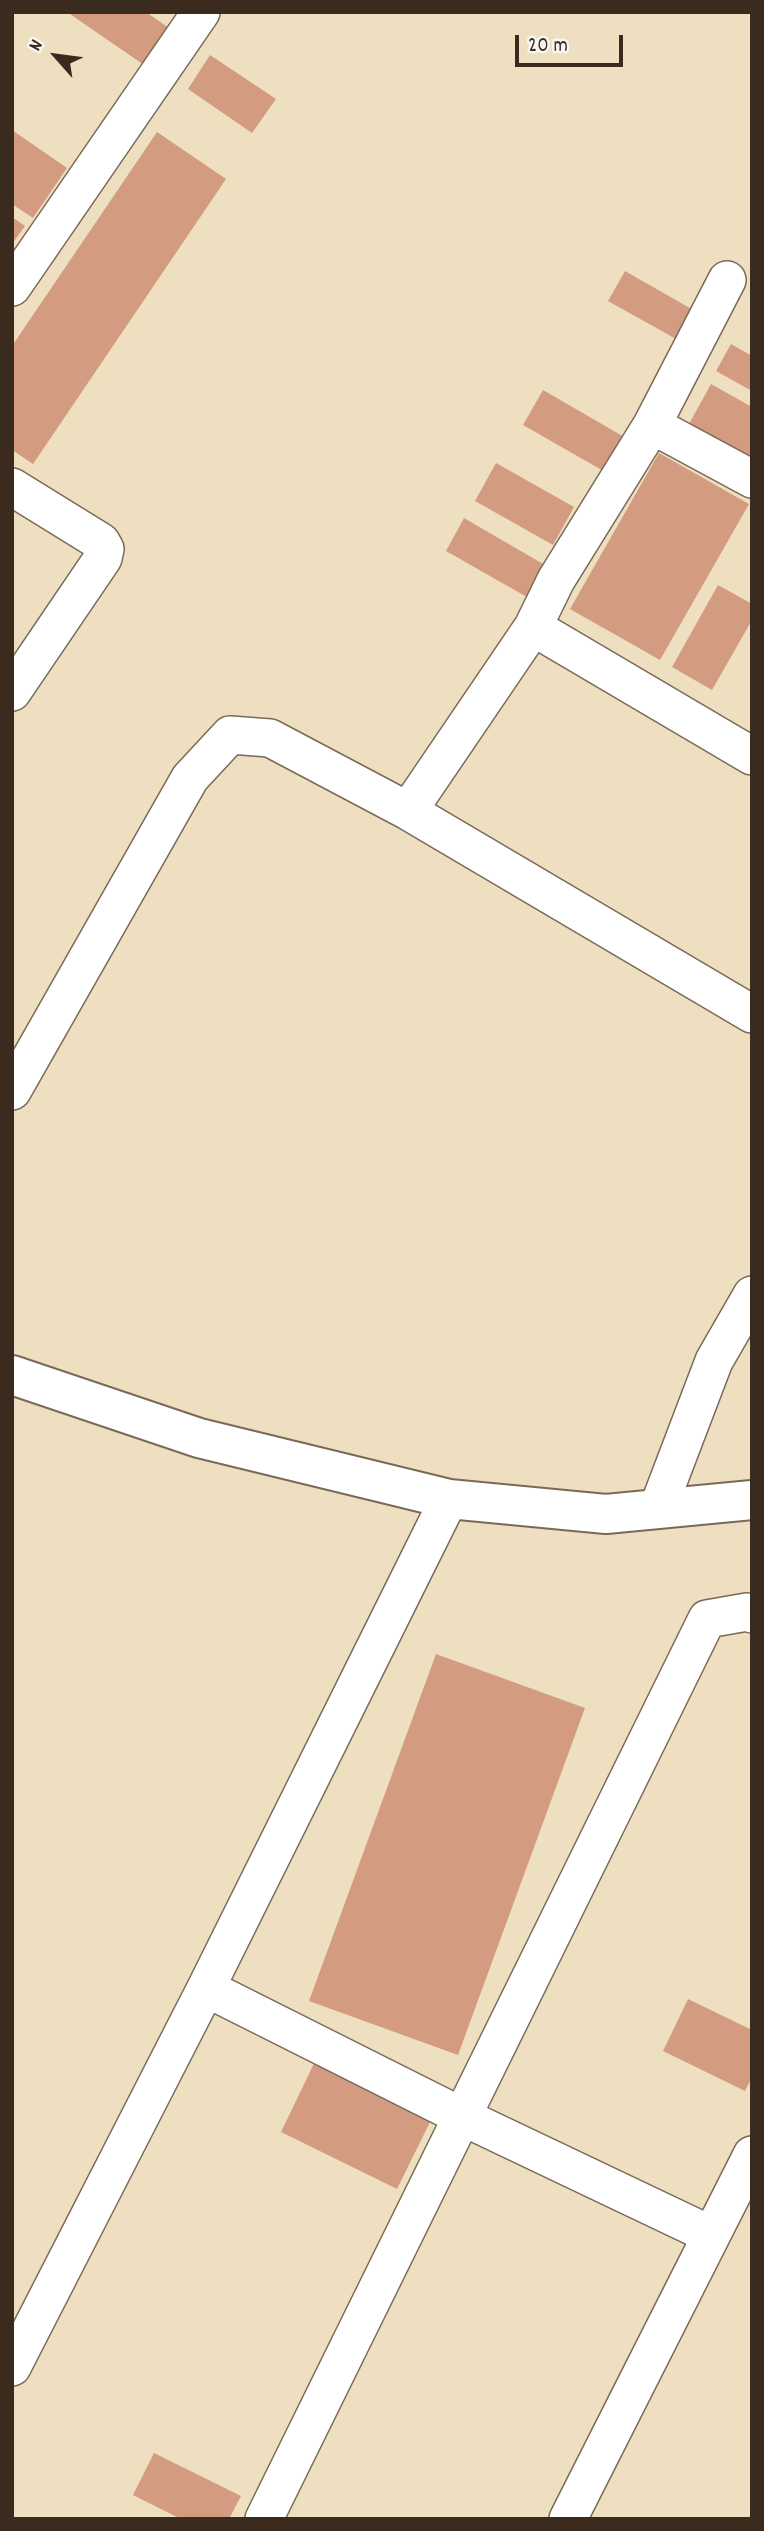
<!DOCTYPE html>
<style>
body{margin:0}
#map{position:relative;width:764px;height:2531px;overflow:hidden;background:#eedfc0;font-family:Dekko,sans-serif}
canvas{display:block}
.frame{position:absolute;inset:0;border:14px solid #3b2a1e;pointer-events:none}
.north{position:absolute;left:21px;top:21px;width:70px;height:70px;-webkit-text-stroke:5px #f6f6f2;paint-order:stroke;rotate:298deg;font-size:19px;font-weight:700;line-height:28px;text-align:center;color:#3b2a1e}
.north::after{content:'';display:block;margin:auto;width:24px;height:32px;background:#3b2a1e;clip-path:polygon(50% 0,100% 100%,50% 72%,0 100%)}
.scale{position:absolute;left:515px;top:35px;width:108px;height:32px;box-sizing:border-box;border:4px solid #3b2a1e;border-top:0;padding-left:9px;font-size:21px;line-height:24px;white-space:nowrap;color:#3b2a1e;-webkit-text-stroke:5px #f6f6f2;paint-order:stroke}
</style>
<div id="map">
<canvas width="764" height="2531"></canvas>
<div class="frame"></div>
<div class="north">N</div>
<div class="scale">20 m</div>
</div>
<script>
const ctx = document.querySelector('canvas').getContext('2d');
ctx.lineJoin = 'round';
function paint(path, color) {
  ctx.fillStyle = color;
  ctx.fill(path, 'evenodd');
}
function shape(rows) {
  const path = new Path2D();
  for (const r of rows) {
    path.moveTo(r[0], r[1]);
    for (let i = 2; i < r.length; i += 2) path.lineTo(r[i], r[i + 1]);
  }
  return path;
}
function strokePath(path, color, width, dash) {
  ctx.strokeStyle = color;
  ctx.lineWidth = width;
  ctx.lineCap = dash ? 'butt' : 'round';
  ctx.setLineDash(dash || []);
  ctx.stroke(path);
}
paint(shape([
 [67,12,146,12,169,28,144,65],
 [210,55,276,99,252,133,188,89],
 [12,130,67,168,33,218,12,204],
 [157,132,226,179,33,464,12,450,12,346],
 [12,217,25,226,12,244],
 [625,271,702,315,685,344,608,301],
 [731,344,752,356,752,391,716,371],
 [711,384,752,407,752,460,689,424],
 [543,390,626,438,607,473,523,425],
 [659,453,749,504,660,660,570,609],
 [496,463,574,507,553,545,475,501],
 [464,518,550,568,532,600,446,551],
 [718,585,752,604,752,620,712,690,672,667],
 [436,1654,585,1708,458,2055,309,2001],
 [688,1999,752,2030,752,2077,745,2091,663,2051],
 [319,2053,436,2110,397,2189,281,2132],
 [154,2453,241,2496,229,2519,181,2519,133,2495]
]), '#d39c81');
const street = shape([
 [12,287,201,12],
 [652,425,752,479],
 [12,487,101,542,105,549,103,558,12,692],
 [533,627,752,756],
 [408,811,533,627,556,580,652,425,727,280],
 [12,1091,190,778,230,735,270,738,408,811,752,1014],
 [658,1508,714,1361,752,1295],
 [206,1988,463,2117,711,2235],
 [12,2367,206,1988,449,1499],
 [264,2519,707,1619,747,1612,752,1614],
 [568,2519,752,2155]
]);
const secondary = shape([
 [12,1375,199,1438,449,1499,606,1514,752,1500]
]);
strokePath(street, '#7a6957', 40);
strokePath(secondary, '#7a6957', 42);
strokePath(street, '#fff', 37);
strokePath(secondary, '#fff', 38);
</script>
